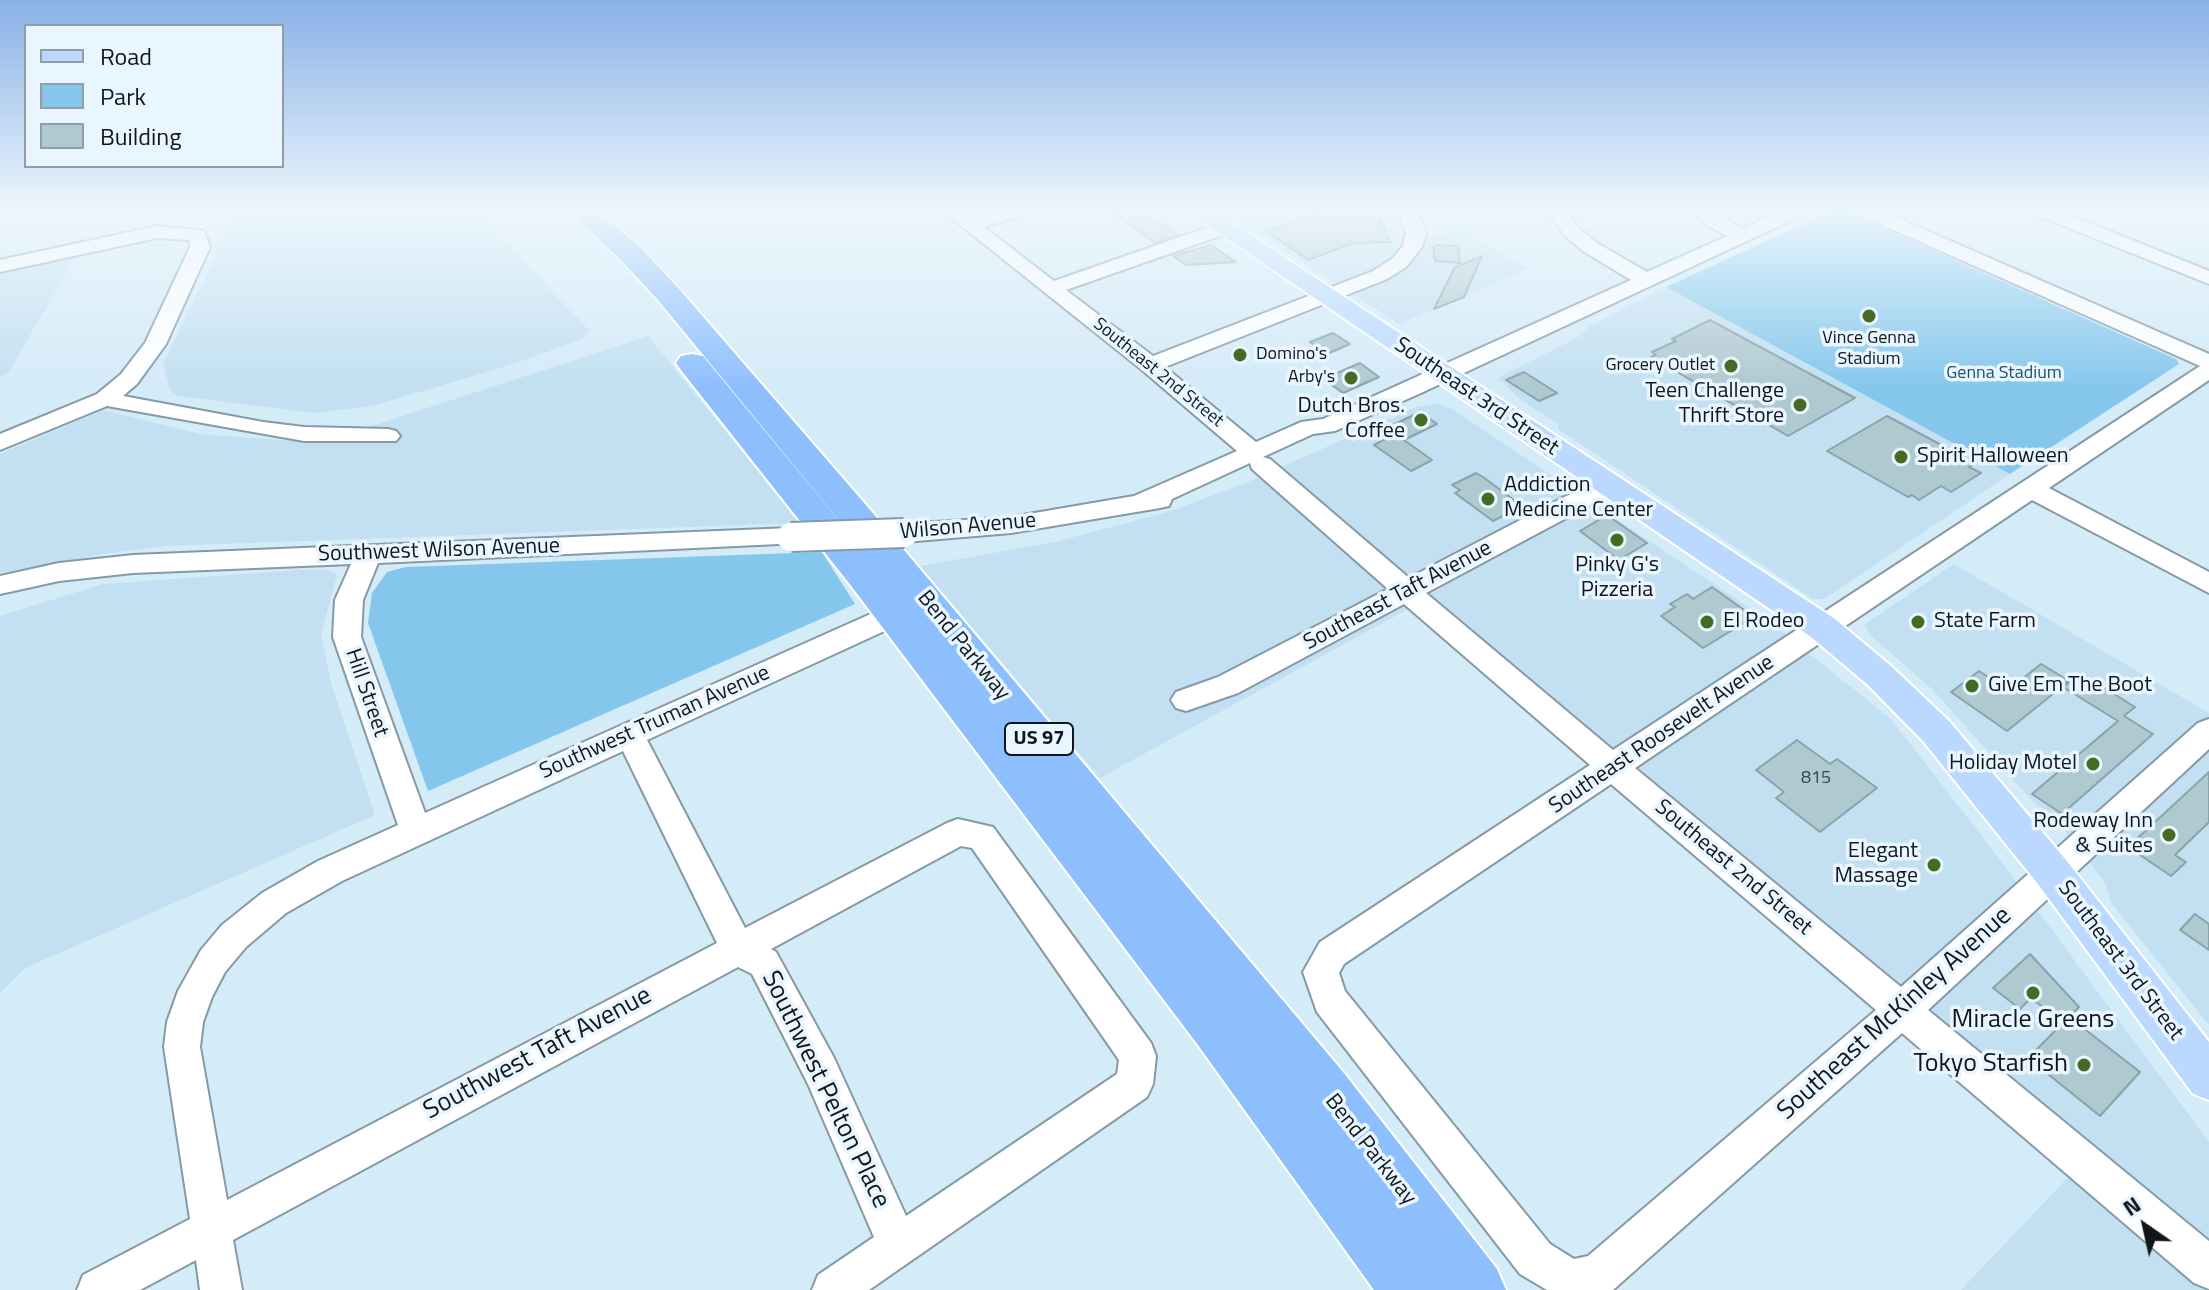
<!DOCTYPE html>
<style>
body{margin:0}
#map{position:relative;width:2209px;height:1290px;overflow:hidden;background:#d4ebf8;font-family:"Titillium Web",sans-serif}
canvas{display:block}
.legend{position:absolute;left:24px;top:24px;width:260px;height:144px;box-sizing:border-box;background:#e9f6ff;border:2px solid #929da4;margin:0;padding:10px 14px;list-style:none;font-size:24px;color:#0f171c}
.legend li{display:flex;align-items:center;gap:16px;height:40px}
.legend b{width:40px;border:2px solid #929da4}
.north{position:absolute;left:2105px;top:1186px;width:80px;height:80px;-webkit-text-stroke:6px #e9f6ff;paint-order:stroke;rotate:326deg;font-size:22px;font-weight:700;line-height:32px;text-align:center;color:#0f171c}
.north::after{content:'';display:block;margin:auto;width:28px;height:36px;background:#0f171c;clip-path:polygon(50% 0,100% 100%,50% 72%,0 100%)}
</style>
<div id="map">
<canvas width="2209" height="1290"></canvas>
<ul class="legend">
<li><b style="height:10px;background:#bbd9fe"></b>Road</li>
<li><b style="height:22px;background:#85c7ec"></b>Park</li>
<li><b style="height:22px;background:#aec9cf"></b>Building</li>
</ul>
<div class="north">N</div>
</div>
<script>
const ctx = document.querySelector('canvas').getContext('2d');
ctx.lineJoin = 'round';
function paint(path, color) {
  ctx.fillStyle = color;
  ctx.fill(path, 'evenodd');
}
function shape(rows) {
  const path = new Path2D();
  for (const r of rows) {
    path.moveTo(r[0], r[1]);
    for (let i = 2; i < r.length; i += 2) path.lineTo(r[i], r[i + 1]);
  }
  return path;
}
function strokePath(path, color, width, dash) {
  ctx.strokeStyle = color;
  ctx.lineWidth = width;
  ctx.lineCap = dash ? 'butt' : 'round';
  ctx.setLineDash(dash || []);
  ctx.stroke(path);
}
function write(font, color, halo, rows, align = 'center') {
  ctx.font = font + ' "Titillium Web",sans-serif';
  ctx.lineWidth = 7;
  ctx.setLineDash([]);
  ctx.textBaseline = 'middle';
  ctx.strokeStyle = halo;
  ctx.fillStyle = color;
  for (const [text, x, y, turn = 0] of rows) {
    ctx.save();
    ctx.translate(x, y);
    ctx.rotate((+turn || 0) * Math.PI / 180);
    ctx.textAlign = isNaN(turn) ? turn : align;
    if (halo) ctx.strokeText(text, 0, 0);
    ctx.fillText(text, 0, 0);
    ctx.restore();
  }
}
paint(shape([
 [239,208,466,208,474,211,589,330,581,340,497,369,372,406,314,413,178,396,170,390,163,364],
 [1218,208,1411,208,1425,236,1465,232,1530,269,1399,324],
 [86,239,8,373,0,376,0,257],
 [1666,287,2010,474,1824,599,1813,599,1558,429,1558,424,1521,400,1498,378,1578,337,1591,325],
 [648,336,800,523,165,546,109,553,0,573,0,454,103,410,199,434,320,443],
 [1438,404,1452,409,1766,619,1891,719,2000,860,2209,1142,2209,1290,1961,1290,2074,1171,1408,609,1100,778,920,566,1055,542,1171,511,1243,484,1419,406],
 [1954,564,2209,713,2209,1025,2111,903,2105,883,2054,816,2035,804,1933,690,1869,634,1865,624],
 [300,570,328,570,337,575,321,634,332,686,375,815,25,968,0,993,0,616,103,584]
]), '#c2e0f1');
paint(shape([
 [1838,208,2176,359,2179,364,2010,474,1666,287],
 [822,552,855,604,428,791,368,623,372,593,387,572,406,567]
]), '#85c7ec');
const building = shape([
 [1106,208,1139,208,1178,235,1155,243,1106,208],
 [1375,208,1390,242,1353,243,1308,260,1266,231,1317,213,1316,210,1375,208],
 [1211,245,1236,262,1186,265,1173,256,1211,245],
 [1439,245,1458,246,1460,263,1435,261,1433,247,1439,245],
 [1482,256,1464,297,1434,309,1455,267,1482,256],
 [1710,320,1812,375,1855,398,1788,436,1651,357,1656,355,1652,352,1676,341,1672,339,1710,320],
 [1333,333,1350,344,1327,354,1310,342,1333,333],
 [1360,363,1379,377,1343,393,1323,379,1360,363],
 [1524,372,1557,393,1539,401,1506,380,1524,372],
 [1420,412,1437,424,1404,440,1432,460,1411,471,1374,445,1387,438,1378,432,1420,412],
 [1887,416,1975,463,1969,467,1981,473,1951,492,1941,486,1919,500,1912,495,1908,497,1827,451,1887,416],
 [1476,473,1483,477,1522,506,1493,521,1455,493,1460,490,1452,485,1476,473],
 [1607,515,1647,543,1619,560,1580,531,1607,515],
 [1712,587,1754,617,1703,648,1661,616,1675,607,1670,604,1687,594,1693,599,1712,587],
 [2041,664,2069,681,2007,731,1951,692,1979,671,2008,690,2041,664],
 [2080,673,2135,707,2124,716,2153,734,2062,814,2032,794,2118,721,2063,687,2080,673],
 [1797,740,1830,764,1837,759,1877,788,1820,832,1776,798,1784,792,1756,770,1797,740],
 [2209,772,2209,822,2175,855,2186,862,2171,876,2128,847,2209,772],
 [2195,914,2209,924,2209,950,2180,930,2195,914],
 [2030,954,2079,1007,2069,1017,2140,1072,2100,1116,2028,1058,2063,1023,2031,998,2020,1009,1993,988,2030,954]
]);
paint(building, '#aec9cf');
strokePath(building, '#89a3a9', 2);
const minor = shape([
 [939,208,959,208,973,218,1007,208,1034,208,1032,212,984,227,1054,281,1217,224,1231,224,1234,228,1231,232,1066,290,1153,356,1373,271,1392,259,1403,246,1406,233,1398,208,1416,208,1426,233,1422,247,1406,267,1387,279,1165,367,1256,442,1301,422,1323,419,1631,280,1583,251,1564,235,1546,208,1564,208,1578,227,1597,243,1647,272,1727,236,1707,225,1691,208,1711,208,1742,229,1776,213,1779,208,1803,208,1792,220,1421,393,1335,431,1313,434,1263,457,1270,459,1409,578,1599,479,1617,479,1620,485,1617,491,1426,593,1613,750,2200,366,1853,212,1851,208,1875,208,2209,354,2209,380,2049,488,2209,572,2209,593,2032,500,1635,768,1901,987,2198,723,2209,719,2209,749,1928,1010,2209,1241,2209,1289,2194,1283,1902,1033,1613,1290,1547,1290,1520,1274,1317,1012,1303,972,1320,942,1590,765,1404,604,1238,693,1186,711,1176,708,1171,700,1176,692,1218,677,1388,589,1252,469,1250,463,1172,499,1169,506,1160,508,1011,533,904,542,895,539,891,533,895,527,904,524,1011,517,1134,496,1237,451,1142,370,939,208],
 [1611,784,1876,1010,1588,1256,1574,1259,1550,1244,1345,991,1339,973,1344,964,1611,784],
 [2027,208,2052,208,2209,271,2209,284,2029,212,2027,208],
 [157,226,204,231,210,247,166,344,137,384,123,396,263,422,304,427,388,429,396,431,400,436,396,441,304,441,107,406,0,450,0,434,97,394,121,374,145,343,190,247,189,240,157,238,0,272,0,260,157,226],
 [791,528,800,531,804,537,800,543,378,563,363,600,361,637,425,813,884,608,894,605,904,608,908,615,904,622,647,740,745,928,947,823,958,819,993,827,1151,1043,1156,1056,1153,1084,1147,1097,869,1290,812,1290,818,1275,874,1237,808,1084,752,974,738,967,233,1240,242,1290,200,1290,196,1260,140,1290,77,1290,83,1275,190,1219,164,1047,167,1022,178,991,201,950,222,925,262,893,318,861,398,825,333,637,335,600,351,564,133,573,59,581,0,594,0,576,59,563,133,555,791,528],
 [623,751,717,943,227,1200,200,1047,203,1022,212,997,225,972,246,947,286,913,342,881,623,751],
 [961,846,972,848,1119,1060,1117,1074,906,1216,834,1058,776,952,771,949,961,846]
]);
const major = shape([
 [1183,208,1209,208,1835,619,1892,667,1949,721,2066,860,2209,1042,2209,1100,2193,1094,2038,884,1923,741,1868,685,1811,637,1183,208]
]);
const highway = shape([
 [565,208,594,208,641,248,679,289,872,512,1343,1072,1497,1269,1506,1290,1374,1290,1198,1045,852,587,681,370,676,363,681,356,692,354,703,356,869,557,659,301,621,260,565,208]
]);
strokePath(minor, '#859aa6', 4);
strokePath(major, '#fff', 4);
strokePath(highway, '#fff', 4);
paint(minor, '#fff');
paint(major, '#bbd9fe');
paint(highway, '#8dbffd');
const minorBridge = shape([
 [791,537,904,533]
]);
strokePath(minorBridge, '#859aa6', 32, []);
strokePath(minorBridge, '#fff', 28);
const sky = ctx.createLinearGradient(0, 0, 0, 388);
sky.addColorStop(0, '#89b0e6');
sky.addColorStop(0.54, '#ecf6fc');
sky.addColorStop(1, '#ecf6fc00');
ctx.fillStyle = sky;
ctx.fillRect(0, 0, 2209, 388);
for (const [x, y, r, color] of [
 [1869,316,8,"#446a24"],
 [1240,355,8,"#446a24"],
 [1731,366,8,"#446a24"],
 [1351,378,8,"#446a24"],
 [1800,405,8,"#446a24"],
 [1421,420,8,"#446a24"],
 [1901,457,8,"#446a24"],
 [1488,499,8,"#446a24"],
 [1617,540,8,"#446a24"],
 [1707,622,8,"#446a24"],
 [1918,622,8,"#446a24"],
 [1972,686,8,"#446a24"],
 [2093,764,8,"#446a24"],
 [2169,835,8,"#446a24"],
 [1934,865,8,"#446a24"],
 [2033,993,8,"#446a24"],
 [2084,1065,8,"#446a24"]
]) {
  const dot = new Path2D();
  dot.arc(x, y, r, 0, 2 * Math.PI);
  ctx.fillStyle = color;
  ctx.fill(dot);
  strokePath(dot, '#e9f6ff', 3);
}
write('18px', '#0f171c', '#e9f6ff', [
 ["Vince Genna",1869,339,"center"],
 ["Stadium",1869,360,"center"],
 ["Domino's",1256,355,"left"],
 ["Grocery Outlet",1715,366],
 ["Arby's",1335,378]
], 'right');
write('18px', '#0f171c', '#e9f6ff', [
 ["Southeast 2nd Street",1158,373,39]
]);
write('18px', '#1d516b', '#e9f6ff', [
 ["Genna Stadium",2004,374]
]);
write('18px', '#374449', null, [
 ["815",1816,779]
]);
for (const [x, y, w] of [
 [1039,739,68]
]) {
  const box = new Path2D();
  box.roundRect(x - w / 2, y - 16, w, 32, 6);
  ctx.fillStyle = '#e9f6ff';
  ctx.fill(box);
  strokePath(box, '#0f171c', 2);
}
write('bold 20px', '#0f171c', null, [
 ["US 97",1039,739]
]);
write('22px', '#0f171c', '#e9f6ff', [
 ["Teen Challenge",1784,392],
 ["Thrift Store",1784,417],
 ["Dutch Bros.",1405,407],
 ["Coffee",1405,432],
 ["Spirit Halloween",1917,457,"left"],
 ["Addiction",1504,486,"left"],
 ["Medicine Center",1504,511,"left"],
 ["Pinky G's",1617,566,"center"],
 ["Pizzeria",1617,591,"center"],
 ["El Rodeo",1723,622,"left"],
 ["State Farm",1934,622,"left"],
 ["Give Em The Boot",1988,686,"left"],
 ["Holiday Motel",2077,764],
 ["Rodeway Inn",2153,822],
 ["& Suites",2153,847],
 ["Elegant",1918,852],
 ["Massage",1918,877]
], 'right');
write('22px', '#0f171c', '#e9f6ff', [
 ["Southeast 3rd Street",1476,397,34],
 ["Wilson Avenue",968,527,-5],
 ["Southwest Wilson Avenue",439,551,-2],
 ["Southeast Taft Avenue",1398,596,-28],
 ["Bend Parkway",963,646,51],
 ["Hill Street",366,693,71],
 ["Southwest Truman Avenue",655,723,-24],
 ["Southeast Roosevelt Avenue",1662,735,-34],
 ["Southeast 2nd Street",1733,868,40],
 ["Southeast 3rd Street",2120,961,53],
 ["Bend Parkway",1370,1150,52]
]);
write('26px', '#0f171c', '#e9f6ff', [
 ["Southeast McKinley Avenue",1895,1014,-42],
 ["Southwest Taft Avenue",538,1054,-28],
 ["Southwest Pelton Place",825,1090,64]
]);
write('26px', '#0f171c', '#e9f6ff', [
 ["Miracle Greens",2033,1021],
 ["Tokyo Starfish",2068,1065,"right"]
]);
</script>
